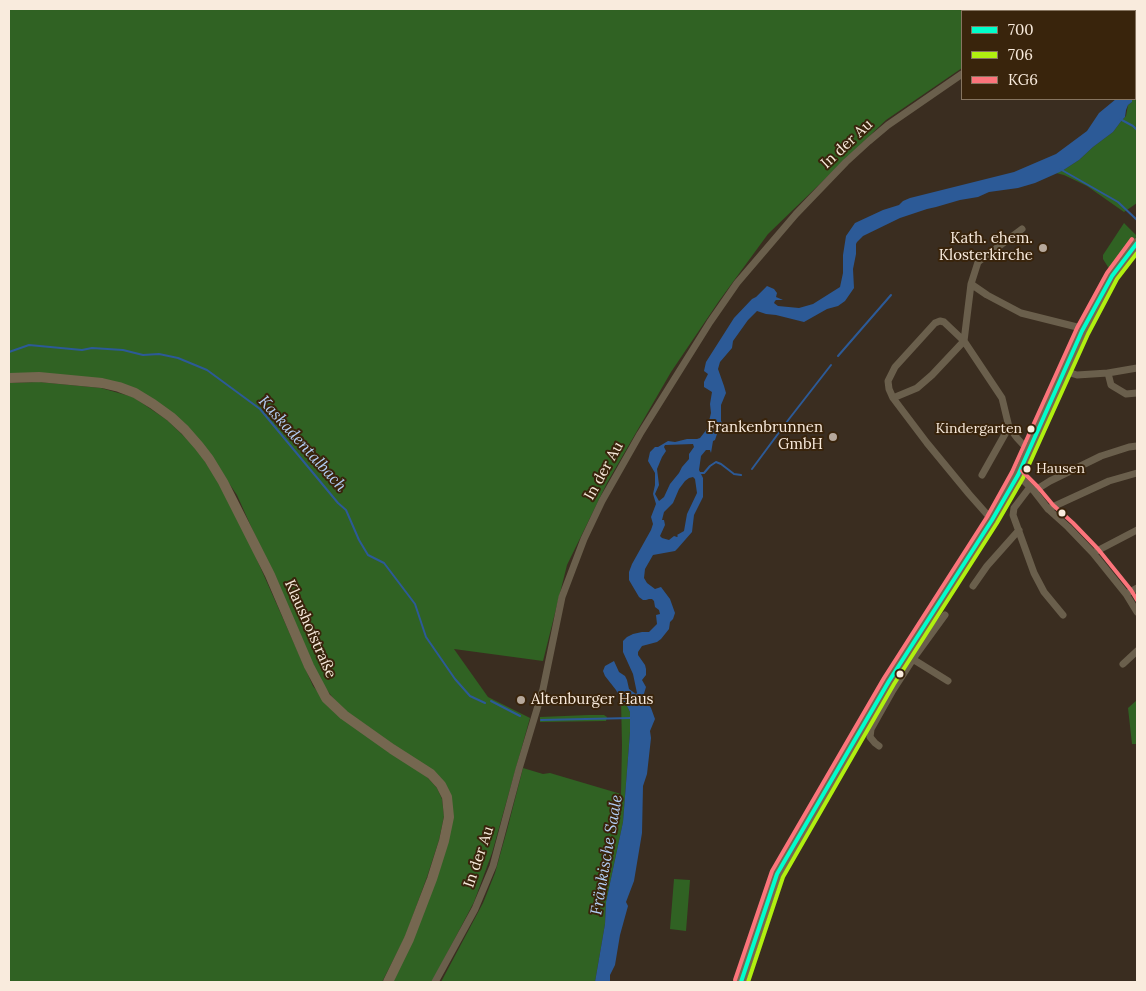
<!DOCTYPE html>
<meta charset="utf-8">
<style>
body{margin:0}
#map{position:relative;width:1146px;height:991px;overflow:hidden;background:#3a2d20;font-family:Lora,serif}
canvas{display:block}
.frame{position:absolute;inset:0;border:10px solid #f9ebdd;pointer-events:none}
.legend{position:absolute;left:961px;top:10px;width:175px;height:90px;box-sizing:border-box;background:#39240c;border:1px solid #867460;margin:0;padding:6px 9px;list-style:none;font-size:15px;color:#f9ebdd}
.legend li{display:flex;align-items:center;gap:10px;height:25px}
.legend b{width:25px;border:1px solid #867460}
</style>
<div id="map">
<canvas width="1146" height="991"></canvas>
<div class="frame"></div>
<ul class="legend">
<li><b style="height:6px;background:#0fc"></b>700</li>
<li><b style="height:6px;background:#b0f010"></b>706</li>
<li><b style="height:6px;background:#fc747b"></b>KG6</li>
</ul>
</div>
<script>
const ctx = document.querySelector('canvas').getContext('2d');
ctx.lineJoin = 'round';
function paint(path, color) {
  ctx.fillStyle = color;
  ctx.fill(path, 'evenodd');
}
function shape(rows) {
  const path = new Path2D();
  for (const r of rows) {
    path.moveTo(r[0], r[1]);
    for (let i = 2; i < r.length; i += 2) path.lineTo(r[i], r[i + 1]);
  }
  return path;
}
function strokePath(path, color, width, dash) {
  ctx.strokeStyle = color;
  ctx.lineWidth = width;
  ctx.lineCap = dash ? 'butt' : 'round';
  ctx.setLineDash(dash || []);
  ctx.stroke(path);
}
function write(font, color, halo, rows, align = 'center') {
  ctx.font = font + ' Lora,serif';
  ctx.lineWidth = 4;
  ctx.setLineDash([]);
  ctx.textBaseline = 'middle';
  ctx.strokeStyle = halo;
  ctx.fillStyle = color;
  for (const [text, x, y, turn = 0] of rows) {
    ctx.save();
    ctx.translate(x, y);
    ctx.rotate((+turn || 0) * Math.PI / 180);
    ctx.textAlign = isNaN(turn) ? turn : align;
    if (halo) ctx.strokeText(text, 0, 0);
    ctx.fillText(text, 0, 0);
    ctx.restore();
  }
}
paint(shape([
 [9,9,1049,9,1046,11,962,11,962,68,886,120,768,234,719,301,671,372,607,483,567,565,543,661,454,649,488,697,530,718,492,853,474,902,432,982,390,982,452,817,432,772,340,707,320,681,237,495,202,444,137,390,9,375],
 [1137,88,1137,203,1124,212,1087,186,1064,175,1056,173,1062,171,1079,160,1093,147,1113,132,1122,120,1126,116,1128,105,1132,102,1132,99,1135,99,1135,92],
 [1124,223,1137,236,1113,267,1110,268,1108,267,1103,259,1103,255],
 [39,382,101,388,133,397,167,420,196,448,230,499,313,686,335,713,427,777,437,788,442,799,444,816,439,840,427,877,405,937,382,982,9,982,9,383],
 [621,700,627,706,630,712,630,732,623,822,606,902,605,924,595,982,441,982,483,903,495,873,507,830,523,768,543,774,550,773,621,794,622,745],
 [1137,700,1137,744,1132,744,1128,708],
 [589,715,604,715,607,717,606,721,540,722,540,717],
 [674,879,690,880,686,931,670,929]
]), '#306223');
paint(shape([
 [1116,99,1132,99,1132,102,1128,105,1126,110,1125,117,1122,120,1113,132,1093,147,1079,160,1062,171,1035,183,1018,188,989,192,978,197,960,200,936,207,927,209,900,218,863,236,857,242,856,244,856,254,853,269,854,288,845,301,838,306,827,309,804,322,776,315,766,314,757,311,748,320,733,341,732,348,720,362,718,369,724,386,726,393,721,405,721,421,723,424,721,430,717,434,715,440,713,441,711,453,710,450,706,450,701,456,699,470,703,478,703,497,694,515,692,532,678,548,675,551,653,555,645,569,644,578,647,583,655,589,661,587,670,599,675,613,673,619,670,622,669,629,661,639,657,642,642,646,638,652,638,655,645,665,646,669,646,675,642,680,646,687,643,697,651,708,655,719,650,731,651,738,647,774,643,786,642,833,634,881,626,902,628,906,620,935,615,965,610,975,610,982,595,982,605,924,606,902,623,822,630,732,630,712,627,706,621,700,616,690,605,676,603,671,605,666,614,661,619,672,625,676,627,680,629,689,636,694,637,693,633,674,623,652,623,641,627,637,633,634,642,632,649,632,657,624,656,615,660,614,659,610,655,607,654,601,652,599,649,599,646,600,643,600,639,597,629,580,629,572,632,564,651,530,653,524,651,517,656,504,653,494,655,485,655,473,648,461,650,452,655,447,658,447,668,441,675,442,687,439,697,439,700,438,707,429,711,413,710,404,712,392,704,387,704,382,708,374,704,371,706,362,734,318,752,299,756,297,767,286,774,289,777,293,776,297,783,300,776,300,775,301,774,303,778,306,799,308,813,304,840,287,843,273,843,255,846,236,855,223,883,210,899,205,903,201,910,198,1014,172,1056,154,1087,131,1099,113],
 [693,444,694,447,689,454,689,459,682,467,679,473,670,484,664,497,659,501,655,494,659,485,657,469,662,457,666,451,664,447,665,445],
 [693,477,695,479,697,493,687,514,684,531,677,535,678,536,677,537,674,536,669,540,662,538,660,536,665,525,664,520,662,520,664,512,673,503,679,489,685,481,689,478]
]), '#2c5a97');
strokePath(shape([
 [1135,65,1137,65],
 [1120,119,1133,126,1137,130],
 [1060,169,1118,202,1137,220],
 [9,352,29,345,82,350,92,348,123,350,143,355,159,354,178,358,207,370,260,409,338,503,346,510,359,540,368,555,384,563,415,604,426,637,455,679,470,696,485,703],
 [838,356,891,295],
 [752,469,789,419,831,365],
 [699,473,704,473,710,466,716,462,721,464,734,474,741,475],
 [491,701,520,716],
 [541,720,631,718]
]), '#2c5a97', 2);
strokePath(shape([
 [1053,11,1056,9],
 [1022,229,978,262,971,284,987,295,1021,313,1077,327,1082,331],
 [971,284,964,341,1002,398,1009,427,1017,438,1029,451],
 [1064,371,1077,375,1108,373,1137,368],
 [1108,373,1111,385,1126,394,1137,393],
 [893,398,917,388,932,375,964,341,944,322,940,321,935,323,895,367,888,381,889,389,893,398,927,443,969,494,992,520],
 [982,475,1009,427],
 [1018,475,1034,491,1048,509,1068,527,1093,553,1126,594,1137,612],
 [1030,487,1014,508,1013,515,1034,573,1044,592,1063,615],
 [1034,491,1050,481,1101,456,1129,447,1137,446],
 [1048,509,1109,481,1137,473],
 [1093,553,1137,530],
 [973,586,987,566,1019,530],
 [1126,594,1137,588],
 [911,658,948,681],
 [1123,664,1137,651],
 [879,746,875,743,870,737,871,729,893,690,913,659,945,615],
 [435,982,475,909,493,866,519,769,543,689,562,597,584,539,602,501,640,434,710,322,737,283,796,214,846,162,869,141,888,125,962,74]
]), '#6a5f4c', 7);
strokePath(shape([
 [9,378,39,377,102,383,119,387,135,393,153,404,171,417,185,430,199,446,209,459,223,482,270,575,309,666,326,698,344,715,392,749,431,774,441,785,447,797,449,817,444,841,432,879,409,939,388,982],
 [741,982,777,874,889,681,992,520,1018,475,1029,451,1082,331,1112,276,1137,243]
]), '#756750', 10);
strokePath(shape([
 [741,982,777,874,889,681,992,520,1018,475,1082,331,1112,276,1137,243]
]), '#0fc', 4);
strokePath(shape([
 [748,982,783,877,894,684,997,523,1023,478,1088,334,1117,279,1137,253]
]), '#b0f010', 4);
strokePath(shape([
 [1022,471,1038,487,1053,505,1073,523,1098,549,1131,590,1137,600],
 [735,980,772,871,884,678,987,517,1012,472,1077,328,1107,273,1132,239]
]), '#fc747b', 4);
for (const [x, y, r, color] of [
 [1043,248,5,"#b6a89b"],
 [1031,429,4.5,"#f9ebdd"],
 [833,437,5,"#b6a89b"],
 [1027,469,4.5,"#f9ebdd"],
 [1062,513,4.5,"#f9ebdd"],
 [900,674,4.5,"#f9ebdd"],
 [521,700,5,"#b6a89b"]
]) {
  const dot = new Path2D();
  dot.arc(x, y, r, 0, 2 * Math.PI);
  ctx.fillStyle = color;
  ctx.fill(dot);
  strokePath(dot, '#39240c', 2);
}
write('14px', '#f9ebdd', '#39240c', [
 ["Kindergarten",1022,429],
 ["Hausen",1036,469,"left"]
], 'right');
write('15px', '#f9ebdd', '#39240c', [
 ["In der Au",847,144,-43],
 ["In der Au",604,471,-61],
 ["Klaushofstraße",310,629,66],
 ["In der Au",479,857,-71]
]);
write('15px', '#f9ebdd', '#39240c', [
 ["Kath. ehem.",1033,239],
 ["Klosterkirche",1033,256],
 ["Frankenbrunnen",823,428],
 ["GmbH",823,445],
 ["Altenburger Haus",531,700,"left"]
], 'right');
write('italic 16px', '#b2cdf4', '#39240c', [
 ["Kaskadentalbach",302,444,48],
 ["Fränkische Saale",607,855,-80]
]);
</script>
